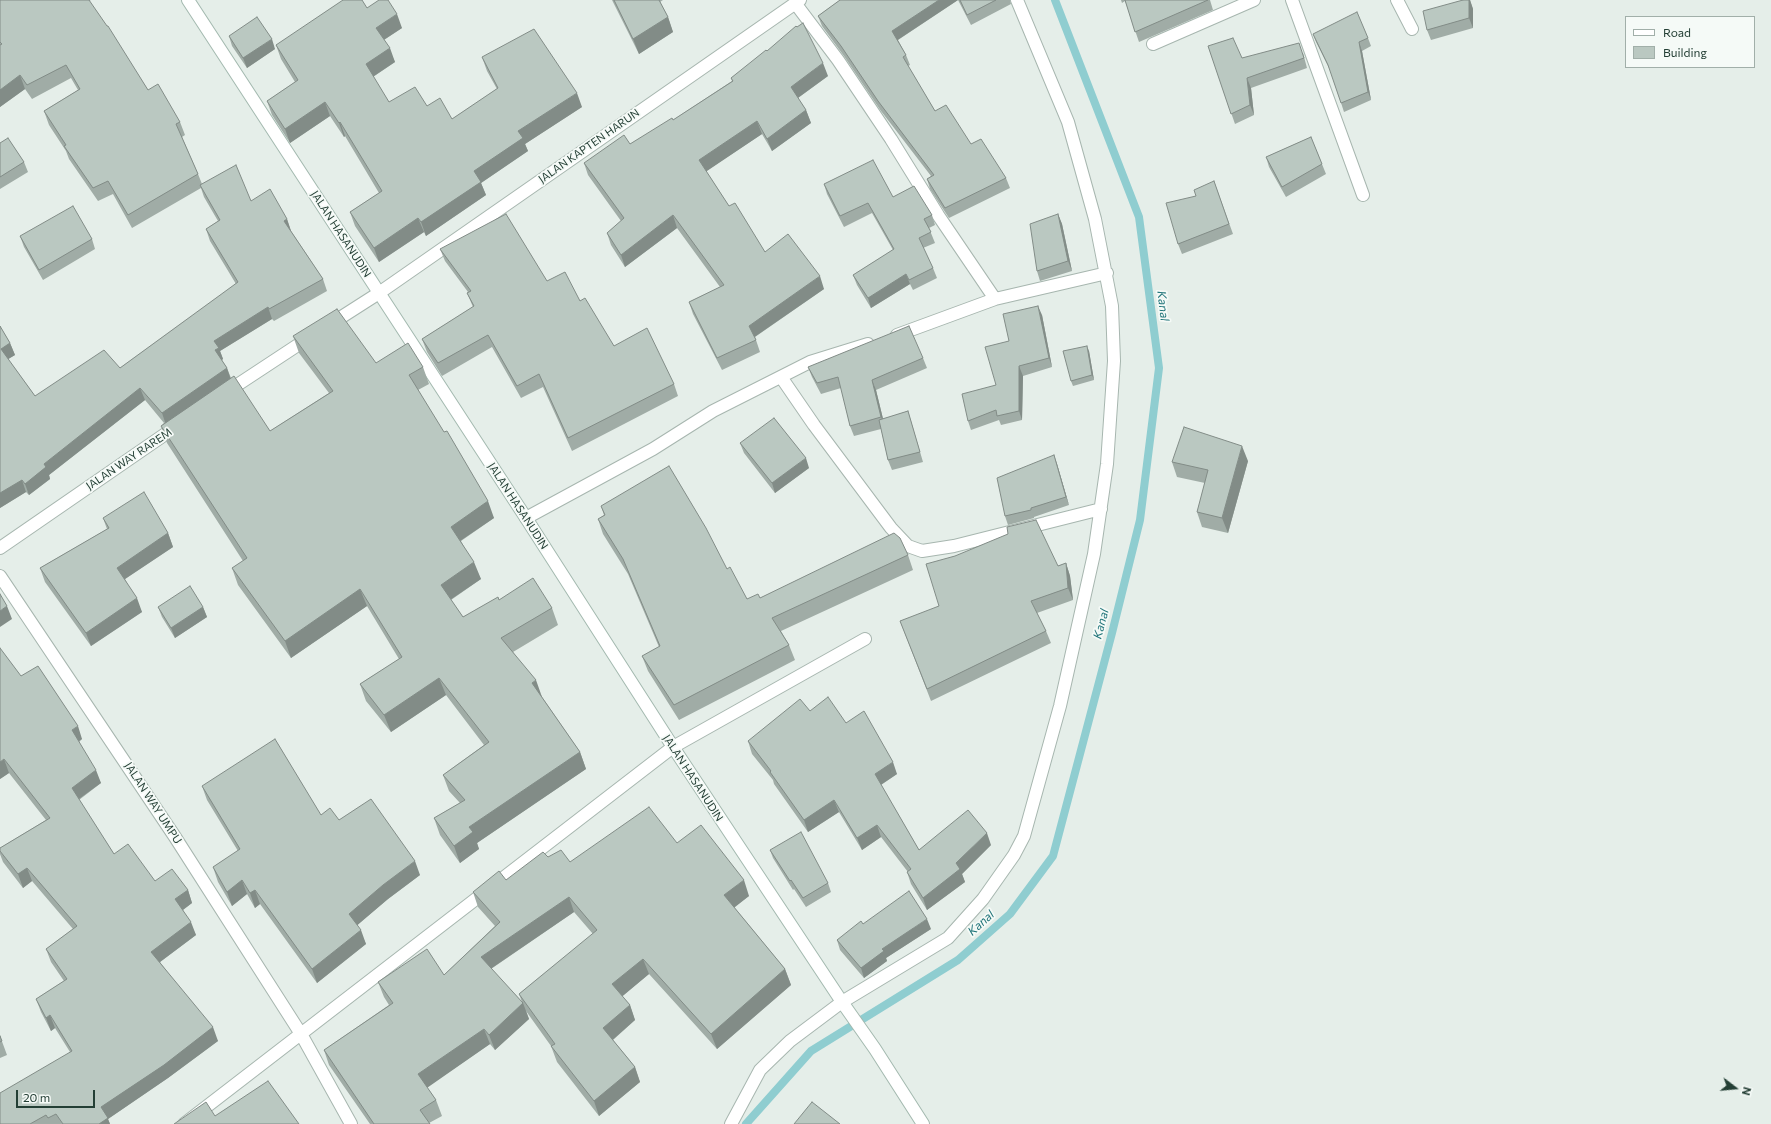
<!DOCTYPE html>
<style>
body{margin:0}
#map{position:relative;width:1771px;height:1124px;overflow:hidden;background:#e5eee9;font-family:Commissioner,sans-serif}
canvas{display:block}
.legend{position:absolute;left:1625px;top:16px;width:130px;height:52px;box-sizing:border-box;background:#f5faf7;border:1px solid #a1afa9;margin:0;padding:5px 7px;list-style:none;font-size:12px;color:#243f35}
.legend li{display:flex;align-items:center;gap:8px;height:20px}
.legend b{width:20px;border:1px solid #a1afa9}
.north{position:absolute;left:1715px;top:1068px;width:40px;height:40px;-webkit-text-stroke:3px #f5faf7;paint-order:stroke;rotate:106deg;font-size:11px;font-weight:700;line-height:16px;text-align:center;color:#243f35}
.north::after{content:'';display:block;margin:auto;width:14px;height:18px;background:#243f35;clip-path:polygon(50% 0,100% 100%,50% 72%,0 100%)}
.scale{position:absolute;left:16px;top:1090px;width:79px;height:18px;box-sizing:border-box;border:2px solid #243f35;border-top:0;padding-left:5px;font-size:12px;line-height:14px;white-space:nowrap;color:#243f35;-webkit-text-stroke:3px #f5faf7;paint-order:stroke}
</style>
<div id="map">
<canvas width="1771" height="1124"></canvas>
<ul class="legend">
<li><b style="height:5px;background:#fff"></b>Road</li>
<li><b style="height:11px;background:#bac8c1"></b>Building</li>
</ul>
<div class="north">N</div>
<div class="scale">20 m</div>
</div>
<script>
const ctx = document.querySelector('canvas').getContext('2d');
ctx.lineJoin = 'round';
function shape(rows) {
  const path = new Path2D();
  for (const r of rows) {
    path.moveTo(r[0], r[1]);
    for (let i = 2; i < r.length; i += 2) path.lineTo(r[i], r[i + 1]);
  }
  return path;
}
function strokePath(path, color, width, dash) {
  ctx.strokeStyle = color;
  ctx.lineWidth = width;
  ctx.lineCap = dash ? 'butt' : 'round';
  ctx.setLineDash(dash || []);
  ctx.stroke(path);
}
function paint(path, color) {
  ctx.fillStyle = color;
  ctx.fill(path, 'evenodd');
}
function write(font, color, halo, rows, align = 'center') {
  ctx.font = font + ' Commissioner,sans-serif';
  ctx.lineWidth = 3.5;
  ctx.setLineDash([]);
  ctx.textBaseline = 'middle';
  ctx.strokeStyle = halo;
  ctx.fillStyle = color;
  for (const [text, x, y, turn = 0] of rows) {
    ctx.save();
    ctx.translate(x, y);
    ctx.rotate((+turn || 0) * Math.PI / 180);
    ctx.textAlign = isNaN(turn) ? turn : align;
    if (halo) ctx.strokeText(text, 0, 0);
    ctx.fillText(text, 0, 0);
    ctx.restore();
  }
}
strokePath(shape([
 [746,1124,811,1051,958,960,1010,914,1053,856,1112,633,1140,520,1159,368,1139,217,1055,0]
]), '#8fcdd0', 8);
const street = shape([
 [1292,0,1363,195],
 [1397,0,1412,29],
 [795,3,838,60,891,139,938,215,995,299,897,335],
 [1153,44,1254,0],
 [995,299,1107,273],
 [329,325,379,293,800,0],
 [781,377,814,425,891,528,908,546,922,551,954,546,1101,509],
 [225,393,310,337],
 [526,518,653,449,713,411,810,362,868,344],
 [0,548,177,426],
 [0,576,175,837,301,1034,351,1124],
 [184,1124,673,747,865,639],
 [731,1124,760,1070,790,1041,842,1002,948,938,983,899,1014,855,1024,836,1060,706,1094,554,1107,464,1114,361,1112,306,1095,219,1068,122,1017,0]
]);
const secondary = shape([
 [188,0,526,518,673,747,842,1002,875,1049,923,1124]
]);
strokePath(street, '#a7b6af', 14);
strokePath(secondary, '#a3b9af', 14);
strokePath(street, '#fff', 12);
strokePath(secondary, '#fff', 12);
paint(shape([
 [0,0,91,0,89,1,148,90,180,122,185,135,182,137,198,174,202,184,251,201,287,219,291,231,323,279,327,291,274,321,272,319,220,351,223,359,222,360,227,368,231,378,270,431,329,393,299,353,293,336,376,363,423,367,429,384,418,390,494,518,461,541,481,579,451,600,463,617,499,600,552,608,558,625,513,652,542,697,580,752,586,769,477,843,479,849,460,863,440,835,434,818,460,803,449,791,443,775,484,745,446,695,391,732,366,701,360,684,399,659,367,606,291,658,238,585,232,568,243,561,167,443,161,426,164,423,145,400,49,475,50,479,29,495,26,492,0,508,0,326,10,343,15,355,8,359,35,396,120,368,236,284,210,241,206,229,218,221,204,197,201,188,132,228,113,194,98,201,69,159,66,151,49,125,44,111,78,90,71,78,32,99,25,89,0,107],
 [612,0,663,0,660,2,668,17,673,32,639,54],
 [840,0,1010,0,1011,4,971,25,958,0,898,40,906,55,910,65,908,66,935,111,1006,178,1010,188,949,218,930,189,927,179,931,176,881,111,844,56,822,26,818,16],
 [1121,0,1210,0,1213,10,1139,42,1125,1,1122,3],
 [1463,0,1470,0,1473,9,1473,28,1431,40,1427,30],
 [367,8,402,28,384,40,395,62,373,77,389,102,427,106,452,119,497,89,487,71,482,57,582,107,525,144,528,151,481,183,486,195,426,236,424,232,379,262,355,226,350,212,379,193,345,136,344,137,330,116,290,143,272,115,267,101,295,82,281,59,276,45],
 [1313,34,1368,38,1371,46,1362,51,1371,100,1344,112,1331,72,1316,42],
 [229,36,275,49,247,68,232,46],
 [1208,46,1242,58,1303,53,1307,68,1251,88,1254,115,1235,124],
 [767,51,828,76,798,98,806,110,811,123,772,151,762,134,706,171,729,206,765,252,824,289,755,337,760,352,722,370,693,314,689,302,720,287,677,228,625,267,611,245,607,233,621,221,588,175,584,163,630,144,673,120,732,81,731,78],
 [1311,137,1326,174,1286,197,1269,167,1266,157],
 [0,143,24,162,28,172,0,189],
 [1214,181,1233,234,1182,254,1178,244,1196,196],
 [824,184,893,197,932,215,935,225,929,228,935,243,923,248,933,268,937,278,913,290,910,284,871,308,857,285,853,275,893,250,872,213,844,227,827,194],
 [1058,214,1062,224,1072,271,1040,281,1037,271],
 [20,236,92,239,95,249,43,280,24,247],
 [440,249,547,281,580,301,614,346,674,384,678,396,572,451,543,387,521,398,492,347,442,376,427,352,422,339,473,307,467,293,468,292,445,261],
 [1042,315,1052,367,1023,376,1022,420,1001,425,999,420,971,430,968,421,996,385,1009,341],
 [1089,351,1094,380,1073,386,1071,381],
 [923,358,927,368,876,390,883,419,908,411,911,421,923,462,892,470,888,460,881,429,854,436,850,426,841,388,821,394,812,377,808,367],
 [740,443,809,468,775,493,744,453],
 [1054,455,1057,464,1069,505,1034,517,1034,518,1008,525,1005,516],
 [1248,461,1228,533,1202,527,1197,512,1205,483,1177,477,1172,462],
 [601,506,727,569,747,599,760,598,908,555,913,570,781,631,789,645,795,660,679,720,648,671,642,656,659,647,628,574,603,534,598,519,604,515],
 [103,518,168,533,173,547,125,579,142,612,91,646,45,582,40,568,107,529],
 [1066,563,1070,576,1073,600,1037,613,1046,631,1051,643,931,701,900,621],
 [158,607,203,607,207,617,175,638,162,617],
 [21,676,82,739,79,742,101,783,79,800,114,854,155,881,188,890,192,903,183,910,196,935,160,962,218,1041,168,1078,108,1119,110,1124,0,1124,70,1052,55,1028,51,1031,41,1012,36,999,64,981,51,962,46,949,73,929,32,881,23,888,3,862,0,854,0,848,46,820,9,773,0,779],
 [810,711,846,723,897,774,881,785,919,850,991,845,962,874,965,882,927,910,911,884,907,872,908,872,881,837,862,850,839,812,808,832,774,784,773,780,752,754,748,741],
 [202,786,321,815,339,820,420,875,388,899,357,925,366,944,317,983,260,904,255,908,247,894,232,906,218,882,213,867,238,851,207,800],
 [677,843,749,896,734,907,785,969,791,985,717,1049,649,974,622,996,630,1005,635,1020,613,1040,635,1067,640,1082,599,1116,557,1062,551,1046,526,1011,529,1019,495,1050,490,1044,427,1087,436,1100,442,1116,429,1123,430,1124,370,1124,329,1065,324,1050,389,1005,384,997,378,982,444,975,495,926,478,907,473,892,506,880,548,857,570,862],
 [574,912,593,934,519,994,522,1002,491,969],
 [770,850,828,883,831,892,806,907,794,889,793,890,773,858],
 [863,924,931,929,886,958,887,961,864,978,840,950,837,940],
 [0,1036,7,1055,0,1058]
]), '#a0aca6');
paint(shape([
 [939,0,958,0,896,41,892,31],
 [1469,0,1470,0,1473,9,1473,28,1469,18],
 [397,14,402,28,382,41,376,28],
 [668,17,673,32,639,54,633,39],
 [272,39,275,49,247,68,243,58],
 [1359,42,1362,51,1371,100,1368,92],
 [390,48,395,62,371,78,366,64],
 [823,63,828,76,795,100,791,87],
 [20,75,25,89,0,107,0,90],
 [1247,78,1251,88,1254,115,1250,105],
 [577,93,582,107,525,144,528,151,481,183,486,195,426,236,421,222,474,171,518,131],
 [325,102,330,116,290,143,285,129],
 [806,110,811,123,772,151,767,139],
 [757,121,762,134,704,173,699,160],
 [340,122,345,136,344,137,339,123],
 [1058,214,1062,224,1072,271,1068,261],
 [673,215,677,228,625,267,621,255],
 [418,218,424,232,379,262,374,248],
 [287,219,291,231,288,233,284,221],
 [906,274,910,284,871,308,868,298],
 [820,276,824,289,753,338,749,326],
 [1038,306,1042,315,1052,367,1049,358],
 [268,307,272,319,220,351,223,359,219,362,215,350,214,341],
 [10,343,15,355,5,361,1,349],
 [1087,346,1089,351,1094,380,1092,375],
 [1019,366,1023,376,1022,420,1019,411],
 [227,368,231,380,166,425,162,413],
 [872,380,876,390,885,427,881,417],
 [140,388,145,400,49,475,50,479,29,495,25,484,44,464],
 [1242,446,1248,461,1228,533,1222,518],
 [1054,455,1057,464,1069,505,1066,497],
 [806,458,809,468,775,493,772,483],
 [22,480,26,492,0,508,0,493],
 [488,501,494,518,457,543,451,527],
 [168,533,173,547,122,581,117,568],
 [474,562,481,579,447,602,441,585],
 [1066,563,1070,576,1073,600,1068,588],
 [360,589,367,606,291,658,285,641],
 [137,598,142,612,91,646,86,633],
 [7,606,12,619,0,627,0,611],
 [203,607,207,617,175,638,171,628],
 [439,678,446,695,391,732,384,715],
 [536,680,542,697,538,700,532,683],
 [78,726,82,739,76,743,72,730],
 [580,752,586,769,477,843,479,849,460,863,454,846,469,827],
 [4,759,9,773,0,779,0,762],
 [893,762,897,774,879,786,875,774],
 [96,770,101,783,76,801,72,788],
 [834,800,839,812,808,832,804,820],
 [877,825,881,837,862,850,857,838],
 [987,833,991,845,962,874,965,882,927,910,923,898,956,863],
 [415,861,420,875,388,899,354,928,349,914,383,885],
 [27,868,32,881,23,888,18,874],
 [242,880,247,894,232,906,227,892],
 [744,880,749,896,730,911,724,895],
 [188,890,192,903,180,912,175,899],
 [255,890,260,904,255,908,250,893],
 [569,897,574,912,486,972,481,957],
 [927,919,931,929,886,958,887,961,864,978,861,968,882,949],
 [191,922,196,935,156,965,151,952],
 [361,930,366,944,317,983,312,969],
 [643,959,649,974,618,1000,612,984],
 [785,969,791,985,717,1049,711,1034],
 [523,1003,529,1019,495,1050,489,1035],
 [630,1005,635,1020,609,1043,603,1028],
 [50,1015,55,1028,51,1031,46,1018],
 [213,1027,218,1041,168,1078,108,1119,110,1124,99,1124,101,1107],
 [484,1029,490,1044,424,1090,418,1074],
 [635,1067,640,1082,599,1116,594,1101]
]), '#828c87');
const building = shape([
 [0,0,89,0,107,26,108,26,148,90,158,84,180,122,176,124,198,174,128,215,108,181,93,188,64,146,66,145,44,111,80,89,66,65,27,85,20,75,0,90,0,45,2,44,0,42,0,0],
 [343,0,362,0,367,8,379,0,388,0,397,14,376,28,390,48,366,64,389,102,415,87,427,106,440,98,452,119,498,88,482,57,534,29,577,93,518,131,523,138,474,171,481,182,421,222,418,218,374,248,350,212,382,191,340,122,339,123,325,102,285,129,267,101,298,80,276,45,343,0],
 [614,0,659,0,668,17,633,39,614,0],
 [840,0,939,0,892,31,906,55,903,57,935,111,946,105,971,144,981,139,1006,178,945,208,927,179,934,175,878,101,841,46,818,16,840,0],
 [960,0,996,0,967,15,960,0],
 [1125,0,1208,0,1135,32,1125,0],
 [1463,0,1469,0,1469,18,1427,30,1423,11,1463,0],
 [1357,12,1368,38,1359,42,1368,92,1341,103,1328,65,1313,34,1357,12],
 [257,17,272,39,243,58,229,36,257,17],
 [803,23,823,63,791,87,806,110,767,139,757,121,699,160,729,206,735,203,765,252,788,234,820,276,749,326,756,340,717,358,689,302,724,285,673,215,621,255,607,233,624,218,584,163,624,135,630,144,672,118,673,120,733,81,731,78,766,50,767,51,796,26,797,27,803,23],
 [1233,38,1242,58,1299,43,1304,58,1247,78,1250,105,1231,114,1208,46,1233,38],
 [1311,137,1322,164,1282,187,1266,157,1311,137],
 [8,138,24,162,0,177,0,143,8,138],
 [873,160,893,197,914,186,932,215,924,219,931,232,919,238,933,268,909,280,906,274,868,298,853,275,894,249,868,203,840,216,824,184,873,160],
 [236,165,251,201,270,189,287,219,284,221,323,279,269,309,268,307,214,341,219,348,215,350,227,368,162,413,140,388,44,464,46,467,25,484,22,480,0,493,0,326,10,343,1,349,35,396,104,350,120,368,238,282,206,229,220,220,200,185,236,165],
 [1214,181,1229,224,1178,244,1166,203,1196,196,1194,190,1214,181],
 [73,206,92,239,39,270,20,236,73,206],
 [506,214,547,281,565,272,580,301,585,298,614,346,647,328,674,384,568,438,539,374,517,386,488,335,438,363,422,339,474,306,467,293,471,291,440,249,506,214],
 [1058,214,1068,261,1037,271,1030,224,1058,214],
 [1038,306,1049,358,1019,366,1019,411,997,416,996,410,968,421,962,394,996,385,985,347,1009,341,1003,314,1038,306],
 [337,309,376,363,408,343,423,367,409,375,444,432,447,431,488,501,451,527,474,562,441,585,463,617,498,597,499,600,533,578,552,608,501,638,536,680,532,683,580,752,469,827,473,832,454,846,434,818,465,800,443,775,489,742,439,678,384,715,360,684,402,657,360,589,285,641,232,568,247,558,161,426,234,376,270,431,333,391,293,336,337,309],
 [909,326,923,358,872,380,881,417,850,426,838,377,817,383,808,367,909,326],
 [1087,346,1092,375,1071,381,1063,351,1087,346],
 [908,411,920,452,888,460,879,420,908,411],
 [774,418,806,458,772,483,740,443,774,418],
 [1184,427,1242,446,1222,518,1197,512,1208,470,1172,462,1184,427],
 [1054,455,1066,497,1031,508,1031,510,1005,516,997,478,1054,455],
 [669,466,706,528,727,569,730,567,747,599,758,594,760,598,894,533,900,538,908,555,772,618,789,645,674,705,642,656,660,646,623,559,598,519,605,515,601,506,669,466],
 [144,492,168,533,117,568,137,598,86,633,40,568,109,528,103,518,144,492],
 [1036,520,1058,566,1066,563,1068,588,1031,601,1046,631,927,689,900,621,939,606,926,564,955,556,1008,534,1007,527,1036,520],
 [190,586,203,607,171,628,158,607,190,586],
 [0,594,7,606,0,611,0,594],
 [0,648,21,676,38,666,78,726,72,730,96,770,72,788,114,854,128,844,155,881,172,869,188,890,175,899,191,922,151,952,213,1027,164,1065,101,1107,108,1118,99,1124,63,1124,56,1114,48,1118,46,1115,30,1124,0,1124,0,1093,72,1051,50,1015,46,1018,36,999,67,979,46,949,77,926,27,868,18,874,0,851,0,848,50,818,4,759,0,762,0,648],
 [828,697,846,723,864,711,893,762,875,774,919,850,968,810,987,833,956,863,960,869,923,898,907,872,911,869,877,825,857,838,834,800,804,820,770,772,771,771,748,741,800,699,810,711,828,697],
 [275,739,321,815,330,808,339,820,371,799,415,861,383,885,349,914,361,930,312,969,255,890,250,893,242,880,227,892,213,867,240,849,202,786,275,739],
 [649,807,677,843,701,825,744,880,724,895,785,969,711,1034,643,959,612,984,630,1005,603,1028,635,1067,594,1101,551,1046,555,1044,519,994,597,930,569,897,481,957,523,1003,489,1035,484,1029,418,1074,436,1100,420,1110,430,1124,374,1124,324,1050,393,1003,378,982,427,949,444,975,500,922,473,892,499,871,506,880,543,852,548,857,561,850,570,862,649,807],
 [801,832,828,883,803,898,791,880,790,881,770,850,801,832],
 [909,891,927,919,882,949,884,951,861,968,837,940,861,921,863,924,909,891],
 [0,1036,2,1041,0,1042,0,1036],
 [268,1081,299,1124,174,1124,206,1102,215,1116,268,1081],
 [812,1102,840,1124,794,1124,812,1102]
]);
paint(building, '#bac8c1');
strokePath(building, '#828c87', 1);
write('11px', '#243f35', '#f5faf7', [
 ["JALAN KAPTEN HARUN",589,146,-35],
 ["JALAN HASANUDIN",341,234,57],
 ["JALAN WAY RAREM",129,459,-34],
 ["JALAN HASANUDIN",518,506,57],
 ["JALAN HASANUDIN",693,778,57],
 ["JALAN WAY UMPU",153,803,57]
]);
write('italic 12px', '#207479', '#f5faf7', [
 ["Kanal",1163,306,83],
 ["Kanal",1101,624,-75],
 ["Kanal",981,923,-42]
]);
</script>
